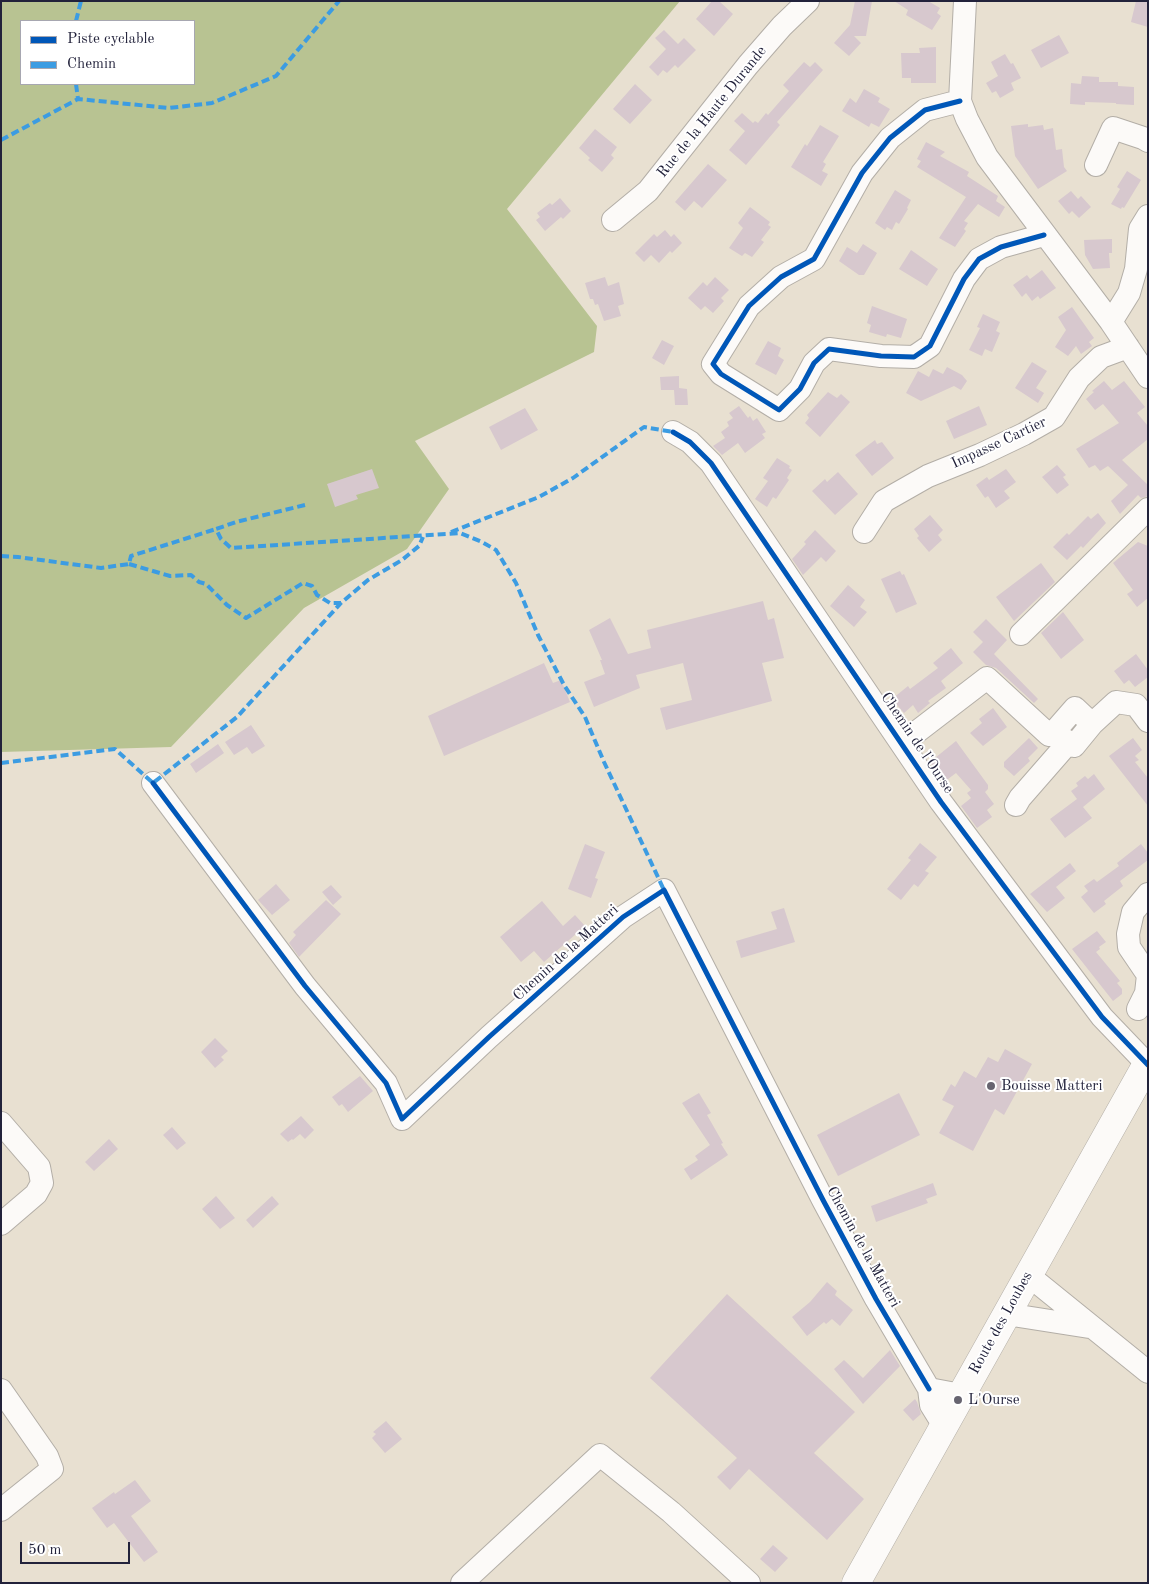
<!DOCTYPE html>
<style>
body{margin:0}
#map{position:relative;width:1149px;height:1584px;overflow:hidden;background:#e8e0d1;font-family:"Old Standard TT",serif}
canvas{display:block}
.frame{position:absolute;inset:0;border:2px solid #22223b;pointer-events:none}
.legend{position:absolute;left:20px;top:20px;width:175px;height:65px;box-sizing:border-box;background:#fff;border:1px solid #a7a7b1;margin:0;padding:6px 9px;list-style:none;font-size:15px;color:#22223b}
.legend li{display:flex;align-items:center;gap:10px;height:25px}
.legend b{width:25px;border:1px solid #a7a7b1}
.scale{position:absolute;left:20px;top:1542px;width:110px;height:22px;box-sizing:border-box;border:2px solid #22223b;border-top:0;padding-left:6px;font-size:15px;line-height:18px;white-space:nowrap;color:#22223b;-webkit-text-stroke:4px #fff;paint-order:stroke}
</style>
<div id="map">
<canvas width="1149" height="1584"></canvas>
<div class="frame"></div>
<ul class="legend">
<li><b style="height:6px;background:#0057b8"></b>Piste cyclable</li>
<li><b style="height:6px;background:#3c9ce2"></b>Chemin</li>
</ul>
<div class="scale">50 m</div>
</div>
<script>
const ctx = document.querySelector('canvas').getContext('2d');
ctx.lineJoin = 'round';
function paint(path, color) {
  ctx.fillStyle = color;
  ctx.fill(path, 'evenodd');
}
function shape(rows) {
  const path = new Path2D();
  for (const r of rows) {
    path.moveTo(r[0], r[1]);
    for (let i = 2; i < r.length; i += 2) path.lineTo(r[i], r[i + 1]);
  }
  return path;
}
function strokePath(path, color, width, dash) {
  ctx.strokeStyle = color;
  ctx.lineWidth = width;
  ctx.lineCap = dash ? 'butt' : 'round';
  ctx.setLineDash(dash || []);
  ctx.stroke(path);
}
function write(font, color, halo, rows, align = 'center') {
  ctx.font = font + ' "Old Standard TT",serif';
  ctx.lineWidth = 4;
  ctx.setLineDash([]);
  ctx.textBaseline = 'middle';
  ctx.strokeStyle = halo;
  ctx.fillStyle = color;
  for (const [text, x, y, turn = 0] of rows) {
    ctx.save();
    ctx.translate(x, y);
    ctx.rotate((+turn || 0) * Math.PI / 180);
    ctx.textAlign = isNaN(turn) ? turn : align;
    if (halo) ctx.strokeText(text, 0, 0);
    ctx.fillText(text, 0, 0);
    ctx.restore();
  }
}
paint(shape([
 [1,1,680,1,507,209,597,326,594,352,415,441,449,489,407,549,304,608,171,747,1,752],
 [21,21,194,21,194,84,21,84]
]), '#b8c392');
paint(shape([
 [712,1,719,1,733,14,714,36,696,19],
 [855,1,872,1,866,36,854,36,861,43,849,56,834,43,850,25],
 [894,1,928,1,940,8,937,13,941,16,932,30,906,15,908,10],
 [1136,1,1148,1,1148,27,1131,22],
 [664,30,678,44,684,38,696,50,678,68,675,65,667,73,663,70,658,76,649,67,666,49,655,38],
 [1059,35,1069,53,1041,68,1031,50],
 [936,47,936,83,911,83,911,78,902,78,901,53,920,53,919,48],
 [1005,54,1011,64,1013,63,1021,78,1011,83,1014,90,1000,98,996,91,992,93,986,83,998,76,991,62],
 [804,62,810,67,815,62,823,70,777,122,780,125,746,165,729,150,745,131,734,121,742,113,753,123,755,121,758,123,766,113,768,115,789,91,783,85],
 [1082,76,1099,77,1099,82,1118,82,1118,86,1134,87,1134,105,1116,104,1116,103,1085,102,1085,105,1070,104,1071,83,1081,84],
 [635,84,652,100,630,124,613,109],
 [864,89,880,98,878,102,890,109,879,127,871,123,869,127,842,111,850,98,856,103],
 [1028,124,1028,127,1043,125,1044,130,1053,128,1056,150,1062,149,1064,167,1067,171,1038,189,1015,156,1011,126],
 [820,125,839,136,823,162,826,164,822,171,828,174,821,186,791,167,805,144,807,146],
 [595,129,617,147,611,155,614,158,602,172,588,160,590,158,579,148],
 [926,142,945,152,940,156,969,172,967,176,998,196,996,201,1005,207,999,217,978,204,964,221,968,223,964,229,966,231,955,247,939,238,966,197,917,167,921,161,917,159],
 [708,164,727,180,702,208,694,201,685,211,675,202],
 [1127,171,1141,180,1124,208,1122,207,1121,209,1111,204,1120,189,1117,187],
 [895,190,911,200,907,208,908,209,899,224,896,222,892,230,887,227,885,230,875,223],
 [1071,191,1078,199,1081,196,1091,207,1079,218,1072,211,1069,214,1058,201],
 [560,198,571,211,563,219,561,217,545,231,536,220,540,217,537,213,550,203,552,205],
 [750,207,770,222,768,225,771,227,761,240,764,242,752,257,745,253,742,256,729,248,743,228,738,223],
 [665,230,671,237,674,234,682,243,672,253,670,251,659,263,651,255,644,262,635,253,654,234,657,237],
 [1112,239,1112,253,1109,253,1110,268,1093,269,1085,255,1084,240],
 [863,244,877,253,864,275,859,275,839,261,847,247,857,253],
 [911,250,938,269,927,286,899,269],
 [1042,270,1056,288,1040,299,1038,296,1032,301,1026,293,1022,297,1013,285,1027,275,1030,279],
 [605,277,608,286,619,282,624,304,618,306,621,316,604,321,598,304,595,305,593,299,590,299,585,283],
 [715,277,729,290,721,298,724,301,713,313,705,306,701,310,688,298,703,282,707,286],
 [872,306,907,319,901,338,887,334,886,337,869,332,871,325,867,323],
 [1072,307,1094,338,1089,342,1092,346,1081,354,1076,346,1068,356,1055,347,1066,330,1058,317],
 [983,314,1000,322,996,331,1000,333,992,352,985,349,982,356,969,350,980,328,977,327],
 [662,340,674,346,664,365,652,358],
 [768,341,781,348,778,356,784,360,776,375,755,364],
 [1032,362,1047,371,1036,388,1044,393,1038,403,1015,388],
 [947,367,962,375,967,381,961,390,954,386,921,401,906,393,918,371,929,377,933,369,943,374],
 [679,376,679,388,687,389,688,405,675,405,674,390,661,390,660,377],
 [1104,381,1112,390,1124,381,1145,407,1137,413,1148,426,1148,439,1122,460,1148,485,1148,496,1141,498,1138,495,1120,514,1111,501,1128,485,1108,466,1100,471,1095,465,1089,468,1076,449,1119,423,1103,404,1095,410,1086,399,1094,392,1092,391],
 [828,392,837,398,841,394,850,402,820,437,805,423,809,418,807,415],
 [739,406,748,418,750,416,753,421,757,418,766,432,762,434,765,438,745,453,738,443,722,455,713,446,725,438,721,432,729,426,727,422,733,418,729,413],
 [979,406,987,425,954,439,946,421],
 [525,408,538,430,501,450,489,427],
 [875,440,877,444,882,442,894,458,872,476,855,455],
 [777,458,790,466,789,468,792,470,787,478,789,480,776,499,773,497,767,507,755,499,768,481,763,478],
 [1057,465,1066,475,1063,477,1069,485,1057,494,1042,477],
 [372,469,379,488,356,495,358,499,335,507,327,484],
 [1006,469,1016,482,1004,491,1010,498,996,508,988,496,985,498,976,485,987,477,989,480],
 [838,472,858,494,835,515,812,491,825,479,827,482],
 [1098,513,1106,523,1083,548,1081,546,1067,560,1053,547,1067,533,1069,535,1088,516,1091,519],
 [930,515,943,530,938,535,942,540,929,552,917,538,919,536,914,529],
 [815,530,836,551,826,562,821,557,803,575,792,559,806,544,804,542],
 [1138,542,1148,546,1148,598,1137,607,1127,594,1133,590,1113,563],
 [1041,563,1055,582,1014,621,996,597],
 [900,571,902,575,904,574,917,604,896,613,881,579],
 [848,585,865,600,860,607,867,612,854,627,830,606],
 [763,601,768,620,774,618,784,658,762,663,772,701,666,730,660,708,692,700,683,663,636,675,640,688,594,707,584,682,605,674,600,660,602,660,589,630,610,618,628,654,651,648,647,630],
 [1063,612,1084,640,1061,659,1041,633],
 [986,619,1007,640,994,654,1038,699,1034,703,996,668,986,665,973,652,983,642,973,632],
 [951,648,963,663,941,681,946,688,928,701,930,703,918,713,913,705,904,713,892,699,908,686,910,689,938,668,933,663],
 [1136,654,1148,670,1148,677,1135,687,1129,680,1124,684,1114,671],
 [544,663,553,683,561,680,570,702,444,756,428,716],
 [993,708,1007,727,983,746,970,733,982,723,979,719],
 [251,725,265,746,252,754,247,747,234,755,225,742],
 [1029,738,1038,748,1028,758,1030,761,1014,776,1004,767,1004,762],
 [1133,738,1142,750,1135,756,1139,760,1135,762,1148,778,1148,806,1109,756],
 [956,741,988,785,988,789,985,792,994,804,987,810,992,817,977,828,961,806,971,798,967,793,971,790,956,773,944,782,930,762],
 [218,744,224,753,196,773,190,764],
 [1094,774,1105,789,1083,807,1092,818,1065,838,1050,819,1077,799,1071,791,1078,786,1076,783,1085,776,1088,779],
 [920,843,937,857,925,871,929,873,918,887,914,884,901,900,887,889,911,860,908,858],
 [585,844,605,852,595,878,598,879,591,898,568,889],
 [1141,844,1148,853,1148,860,1120,881,1123,886,1104,901,1106,904,1094,913,1081,897,1088,891,1084,886,1094,879,1097,882,1119,866,1117,863],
 [1070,863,1076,871,1056,887,1065,898,1047,912,1030,894],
 [276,884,290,900,272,915,258,900],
 [331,885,342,897,333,905,322,892],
 [326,900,341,914,299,957,289,943,296,935,293,932],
 [542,901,563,926,575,915,585,926,544,962,534,951,521,962,500,937],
 [784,908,795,942,741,958,736,941,777,929,771,912],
 [1097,931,1106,942,1099,947,1100,949,1096,952,1120,981,1117,983,1122,989,1122,994,1113,1001,1072,949],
 [215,1038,228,1051,221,1057,224,1060,215,1068,201,1052],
 [1005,1049,1032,1064,1004,1115,995,1109,973,1151,939,1133,954,1106,942,1100,951,1084,955,1087,964,1071,976,1078,988,1057,998,1062],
 [360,1076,373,1091,348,1112,342,1104,339,1106,332,1097],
 [699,1093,711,1113,707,1115,723,1143,721,1144,728,1155,691,1180,684,1169,698,1160,695,1156,710,1145,682,1103],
 [899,1093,920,1135,838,1176,817,1135],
 [301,1116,314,1130,305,1139,300,1134,293,1140,292,1139,288,1142,280,1134],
 [172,1127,186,1143,177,1150,163,1135],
 [109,1139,118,1149,94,1171,85,1162],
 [933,1183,937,1195,926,1199,928,1203,876,1222,871,1206],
 [216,1196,235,1218,220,1229,202,1209],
 [272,1196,279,1204,253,1228,246,1220],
 [827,1282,837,1291,835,1295,853,1310,840,1326,832,1319,826,1324,824,1322,807,1336,792,1317,810,1302],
 [727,1294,855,1412,814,1453,864,1499,827,1540,749,1469,730,1490,717,1477,737,1458,650,1378],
 [890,1350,900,1366,863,1404,834,1369,844,1360,863,1378],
 [915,1399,917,1402,921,1414,913,1421,903,1410],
 [386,1421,402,1439,385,1453,372,1438,376,1434,373,1432],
 [135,1480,151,1501,131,1516,158,1552,144,1562,114,1523,107,1528,92,1508,114,1492,115,1494],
 [773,1545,788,1558,775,1572,760,1559]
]), '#d7c8ce');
const minor = shape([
 [965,1,960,101,967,119,987,157,1111,322,1148,377],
 [960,101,925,110,890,138,862,173,814,259,781,277,749,306,713,364,721,374,779,410,800,389,814,363,829,349,881,356,914,357,930,346,964,279,979,259,1001,247,1044,235],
 [1096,165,1113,128,1143,138,1148,141],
 [613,220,648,191,748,65,782,26,808,1],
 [1111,322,1129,293,1136,269,1140,229,1148,216],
 [673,432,690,442,711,463,941,802,1102,1017,1148,1065],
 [864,532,884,501,928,476,980,455,1024,434,1054,417,1079,378,1101,357,1128,347],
 [1021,634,1148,509],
 [1092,724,1075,708,1054,732,1074,746,1092,724,1116,702,1136,705,1148,721],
 [914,734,987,678,1049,735,1054,732],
 [153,783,305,986,386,1083,402,1119,489,1037,623,917,664,890,823,1200,876,1299,929,1389],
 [1016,805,1020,798,1068,743],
 [1148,894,1133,912,1128,934,1129,947,1148,975],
 [1138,1009,1146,993,1148,975],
 [1,1123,39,1167,42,1183,36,1194,1,1224],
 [1028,1275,1148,1372],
 [1006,1314,1089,1327],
 [1,1390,47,1456,52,1469,1,1510],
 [944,1426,931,1405,929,1389,961,1395],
 [462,1583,600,1455,671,1512,749,1583]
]);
const major = shape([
 [856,1583,1148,1062]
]);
strokePath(minor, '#b3aea7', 24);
strokePath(major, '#b3aea7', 29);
strokePath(minor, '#fcfaf8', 22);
strokePath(major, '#fcfaf8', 28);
strokePath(shape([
 [76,21,81,1],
 [76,84,78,99],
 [1,140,78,99,169,108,212,103,276,76,339,1],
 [305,505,236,522,216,529,221,539,231,548,460,533,482,542,496,550,516,583,538,635,564,685,585,717,604,762,664,890],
 [451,532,539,497,573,478,644,427,673,432],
 [1,556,18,557,101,568,129,564,131,556,216,529],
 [129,564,170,576,191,575,199,582,206,584,227,605,246,618,303,583,312,586,317,595,330,603,341,603,368,580,402,560,419,546,423,537],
 [1,763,115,749,153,783,237,717,341,603]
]), '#3c9ce2', 4, [8, 4]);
strokePath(shape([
 [960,101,925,110,890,138,862,173,814,259,781,277,749,306,713,364,721,374,779,410,800,389,814,363,829,349,881,356,914,357,930,346,964,279,979,259,1001,247,1044,235],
 [673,432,690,442,711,463,941,802,1102,1017,1148,1065],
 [153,783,305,986,386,1083,402,1119,489,1037,623,917,664,890,823,1200,876,1299,929,1389]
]), '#0057b8', 5);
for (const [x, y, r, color] of [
 [991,1086,5,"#676470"],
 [958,1400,5,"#676470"]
]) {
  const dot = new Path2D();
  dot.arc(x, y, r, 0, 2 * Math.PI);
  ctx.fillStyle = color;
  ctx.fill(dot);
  strokePath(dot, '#fff', 2);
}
write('15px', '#22223b', '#fff', [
 ["Rue de la Haute Durande",712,112,-51],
 ["Impasse Cartier",999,443,-25],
 ["Chemin de l'Ourse",917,743,56],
 ["Chemin de la Matteri",566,953,-42],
 ["Chemin de la Matteri",863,1247,61],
 ["Route des Loubes",1001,1323,-61]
]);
write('15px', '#22223b', '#fff', [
 ["Bouisse Matteri",1001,1086],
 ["L'Ourse",968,1400]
], 'left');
</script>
